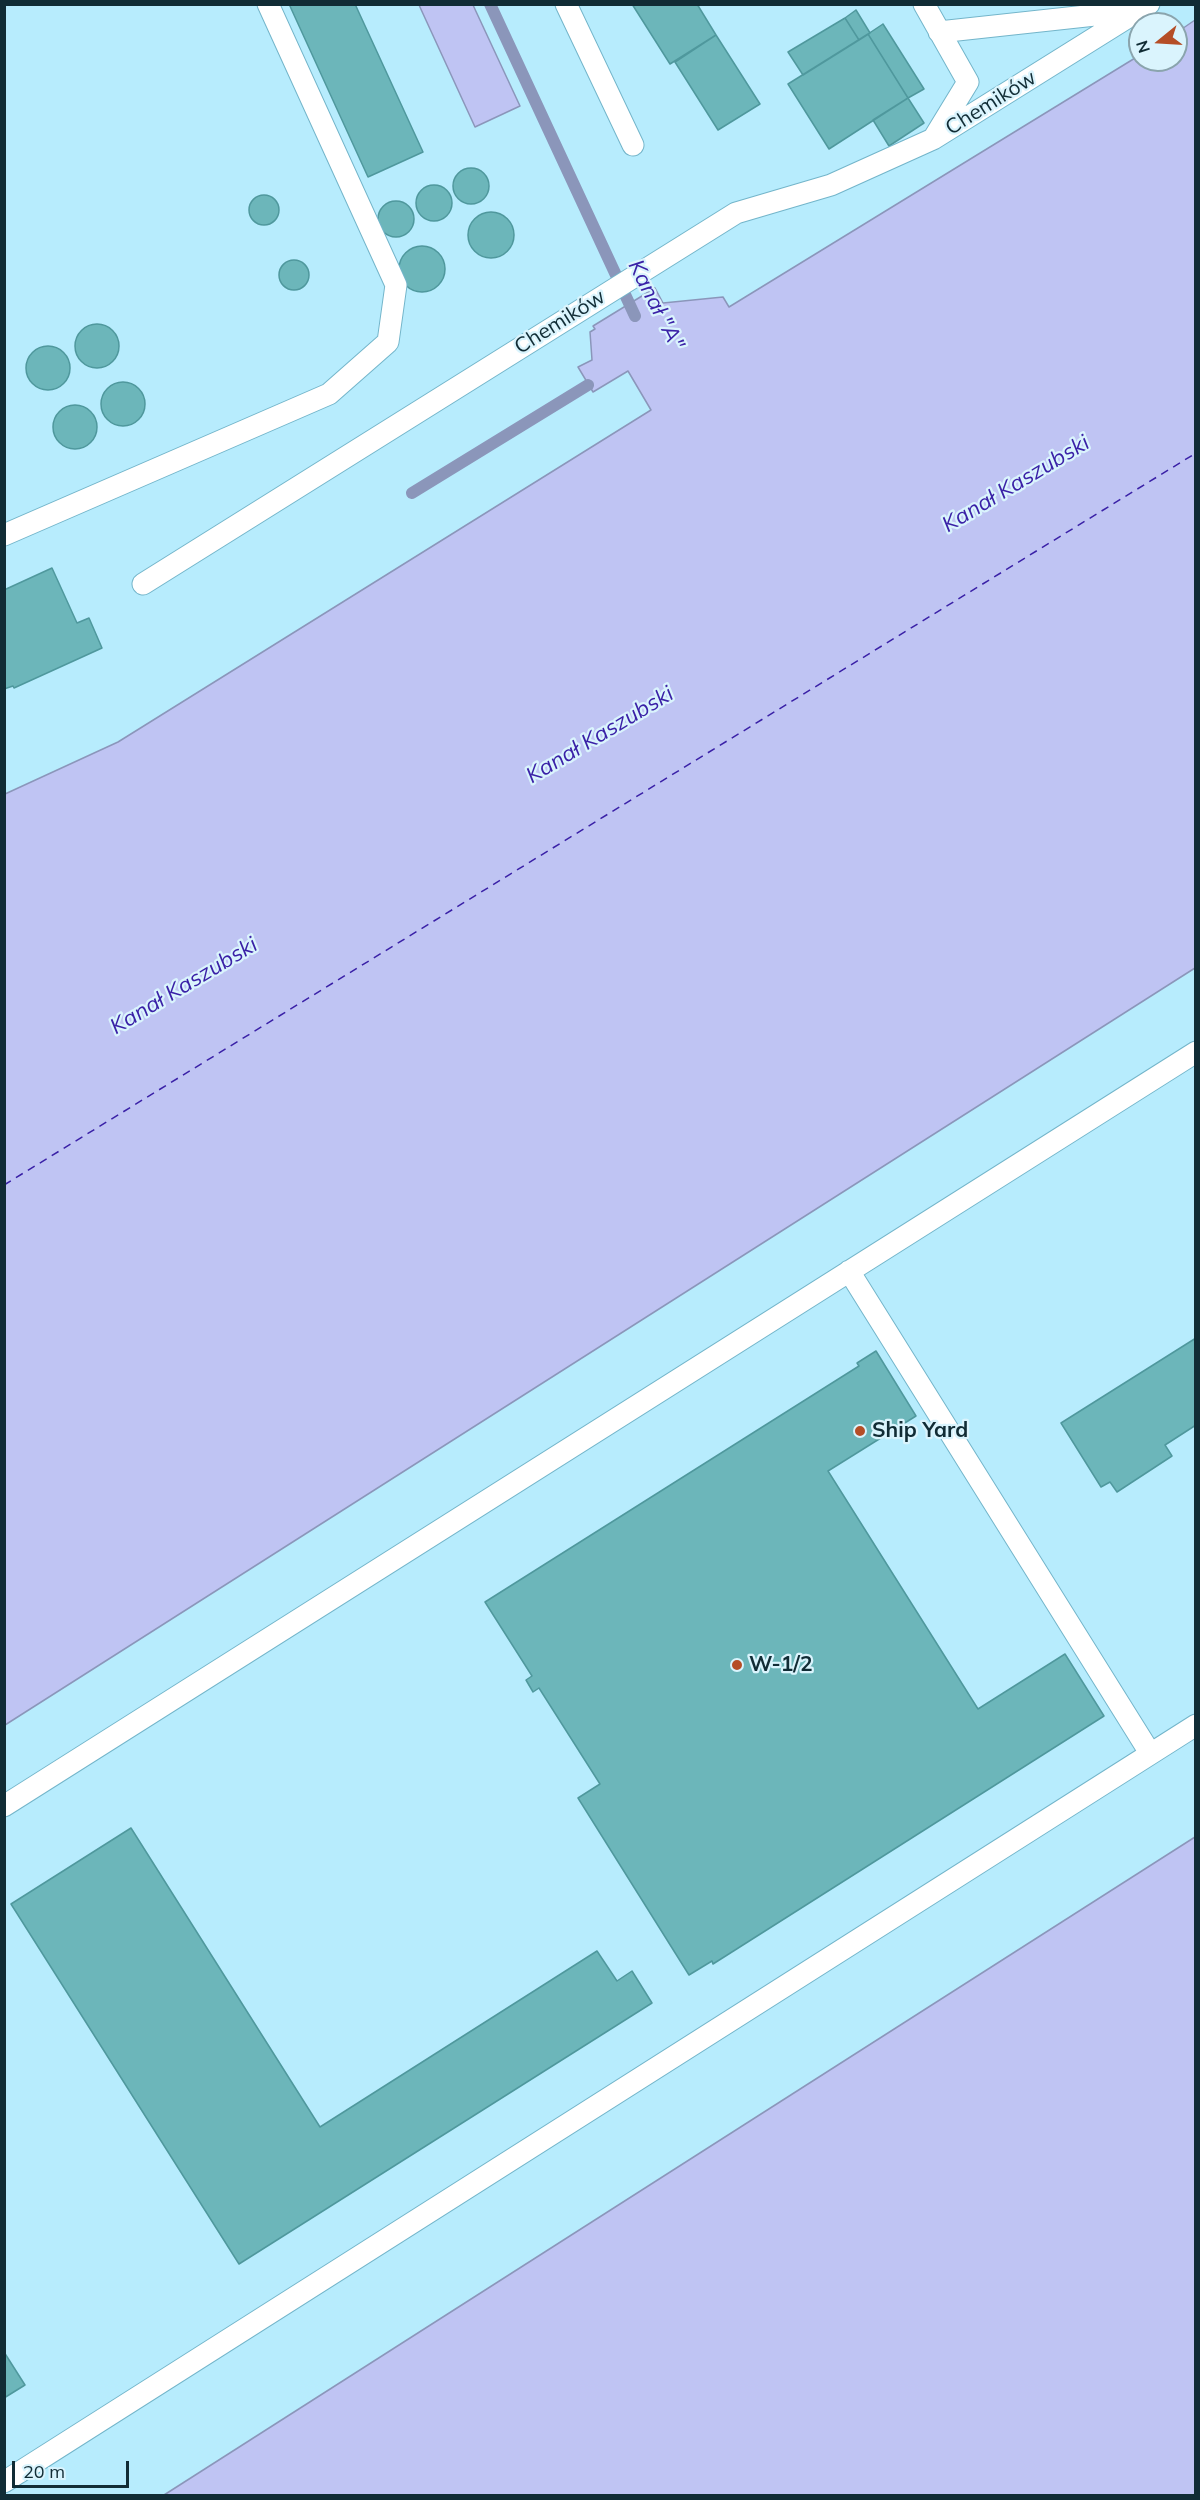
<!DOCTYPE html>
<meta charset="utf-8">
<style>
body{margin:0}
#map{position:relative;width:1200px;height:2500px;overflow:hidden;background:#b7ecfd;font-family:Mulish,sans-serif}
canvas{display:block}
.frame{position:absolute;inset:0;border:6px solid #112c35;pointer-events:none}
.north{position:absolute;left:1128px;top:12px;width:60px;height:60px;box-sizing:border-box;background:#daf4fd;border:2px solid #8aa4ad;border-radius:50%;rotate:252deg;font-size:16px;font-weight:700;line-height:24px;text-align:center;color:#112c35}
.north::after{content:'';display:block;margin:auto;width:21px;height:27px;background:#b54e27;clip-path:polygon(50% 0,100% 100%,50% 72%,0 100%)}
.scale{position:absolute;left:12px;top:2461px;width:117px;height:27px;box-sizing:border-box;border:3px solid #112c35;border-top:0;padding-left:8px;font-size:18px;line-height:21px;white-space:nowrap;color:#112c35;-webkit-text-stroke:4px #daf4fd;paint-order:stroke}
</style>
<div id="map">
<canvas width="1200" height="2500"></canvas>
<div class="frame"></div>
<div class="north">N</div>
<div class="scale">20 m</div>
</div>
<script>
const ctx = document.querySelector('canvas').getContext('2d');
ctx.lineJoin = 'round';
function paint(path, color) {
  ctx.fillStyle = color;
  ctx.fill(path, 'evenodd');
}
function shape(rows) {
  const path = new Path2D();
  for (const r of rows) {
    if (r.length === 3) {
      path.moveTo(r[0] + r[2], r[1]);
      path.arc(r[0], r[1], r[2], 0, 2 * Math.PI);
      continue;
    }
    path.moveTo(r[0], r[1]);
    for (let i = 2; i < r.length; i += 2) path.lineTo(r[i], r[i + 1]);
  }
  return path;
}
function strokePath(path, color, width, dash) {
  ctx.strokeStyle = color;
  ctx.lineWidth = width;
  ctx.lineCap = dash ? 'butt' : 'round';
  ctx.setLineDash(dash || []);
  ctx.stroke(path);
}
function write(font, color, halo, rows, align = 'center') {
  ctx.font = font + ' Mulish,sans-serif';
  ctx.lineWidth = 4.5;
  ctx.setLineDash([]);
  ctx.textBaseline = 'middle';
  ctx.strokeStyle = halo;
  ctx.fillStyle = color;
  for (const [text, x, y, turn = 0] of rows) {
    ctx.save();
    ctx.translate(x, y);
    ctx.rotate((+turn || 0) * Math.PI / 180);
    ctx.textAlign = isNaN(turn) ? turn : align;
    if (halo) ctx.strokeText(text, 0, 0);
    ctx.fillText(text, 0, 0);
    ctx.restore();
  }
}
const water = shape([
 [419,5,473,5,520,106,475,127,419,5],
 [1195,20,1195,968,5,1725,5,794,118,742,651,410,628,371,593,392,578,367,592,360,590,332,595,329,593,326,655,288,663,303,723,297,729,307,1140,55,1140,60,1176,60,1176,33,1195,20],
 [1195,1837,1195,2495,164,2495,1195,1837]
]);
paint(water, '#bfc4f3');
strokePath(water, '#8b96ba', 1.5);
strokePath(shape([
 [490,4,635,316],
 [412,493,588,385]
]), '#8b96ba', 12);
strokePath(shape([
 [4,1185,1196,453]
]), '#3a21a7', 1.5, [8, 6]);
const building = shape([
 [289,4,355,4,423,152,368,177,289,4],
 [632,4,697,4,716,35,670,64,632,4],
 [856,10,870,33,859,40,845,18,856,10],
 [845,18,859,40,803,75,788,52,845,18],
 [883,24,924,89,908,98,868,34,883,24],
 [868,34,908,98,829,149,788,84,868,34],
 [716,35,760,104,718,130,675,62,716,35],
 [908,98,924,123,889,146,873,120,908,98],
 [471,186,18],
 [434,203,18],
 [264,210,15],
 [396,219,18],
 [491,235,23],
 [422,269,23],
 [294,275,15],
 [97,346,22],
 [48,368,22],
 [123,404,22],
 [75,427,22],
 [52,568,77,623,89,618,102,648,14,688,13,686,4,689,4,590,52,568],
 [1196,1338,1196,1425,1165,1445,1172,1456,1117,1492,1110,1482,1101,1487,1061,1423,1196,1338],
 [876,1351,916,1416,828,1471,978,1709,1065,1654,1104,1716,713,1964,712,1961,689,1975,578,1798,600,1784,539,1688,533,1692,526,1680,532,1676,485,1602,859,1366,857,1363,876,1351],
 [131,1828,320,2127,597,1951,617,1981,632,1971,652,2003,239,2264,11,1904,131,1828],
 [4,2352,25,2385,4,2398,4,2352]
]);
paint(building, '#6cb6ba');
strokePath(building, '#4f989d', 1.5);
const service = shape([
 [566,4,633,145],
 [924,4,968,82,935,136],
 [939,32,1132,11],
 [4,535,329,394,388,342,396,285,268,4],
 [143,584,736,213,831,185,933,139,1149,4],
 [849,1271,1150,1753],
 [4,1806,1196,1052],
 [4,2482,1196,1725]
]);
strokePath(service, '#73b5ca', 23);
strokePath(service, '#fff', 21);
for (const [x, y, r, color] of [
 [860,1431,6,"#b54e27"],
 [737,1665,6,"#b54e27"]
]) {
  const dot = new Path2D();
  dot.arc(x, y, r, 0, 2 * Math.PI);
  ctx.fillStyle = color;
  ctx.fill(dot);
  strokePath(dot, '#daf4fd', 2);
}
write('21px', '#112c35', '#daf4fd', [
 ["Chemików",991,103,-32],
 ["Chemików",560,322,-32]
]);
write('bold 21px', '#112c35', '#daf4fd', [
 ["Ship Yard",872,1431],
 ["W-1/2",749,1665]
], 'left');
write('italic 22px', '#3a21a7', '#daf4fd', [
 ["Kanał \"A\"",656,305,63],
 ["Kanał Kaszubski",1016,484,-31],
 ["Kanał Kaszubski",600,735,-31],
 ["Kanał Kaszubski",184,986,-31]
]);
</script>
